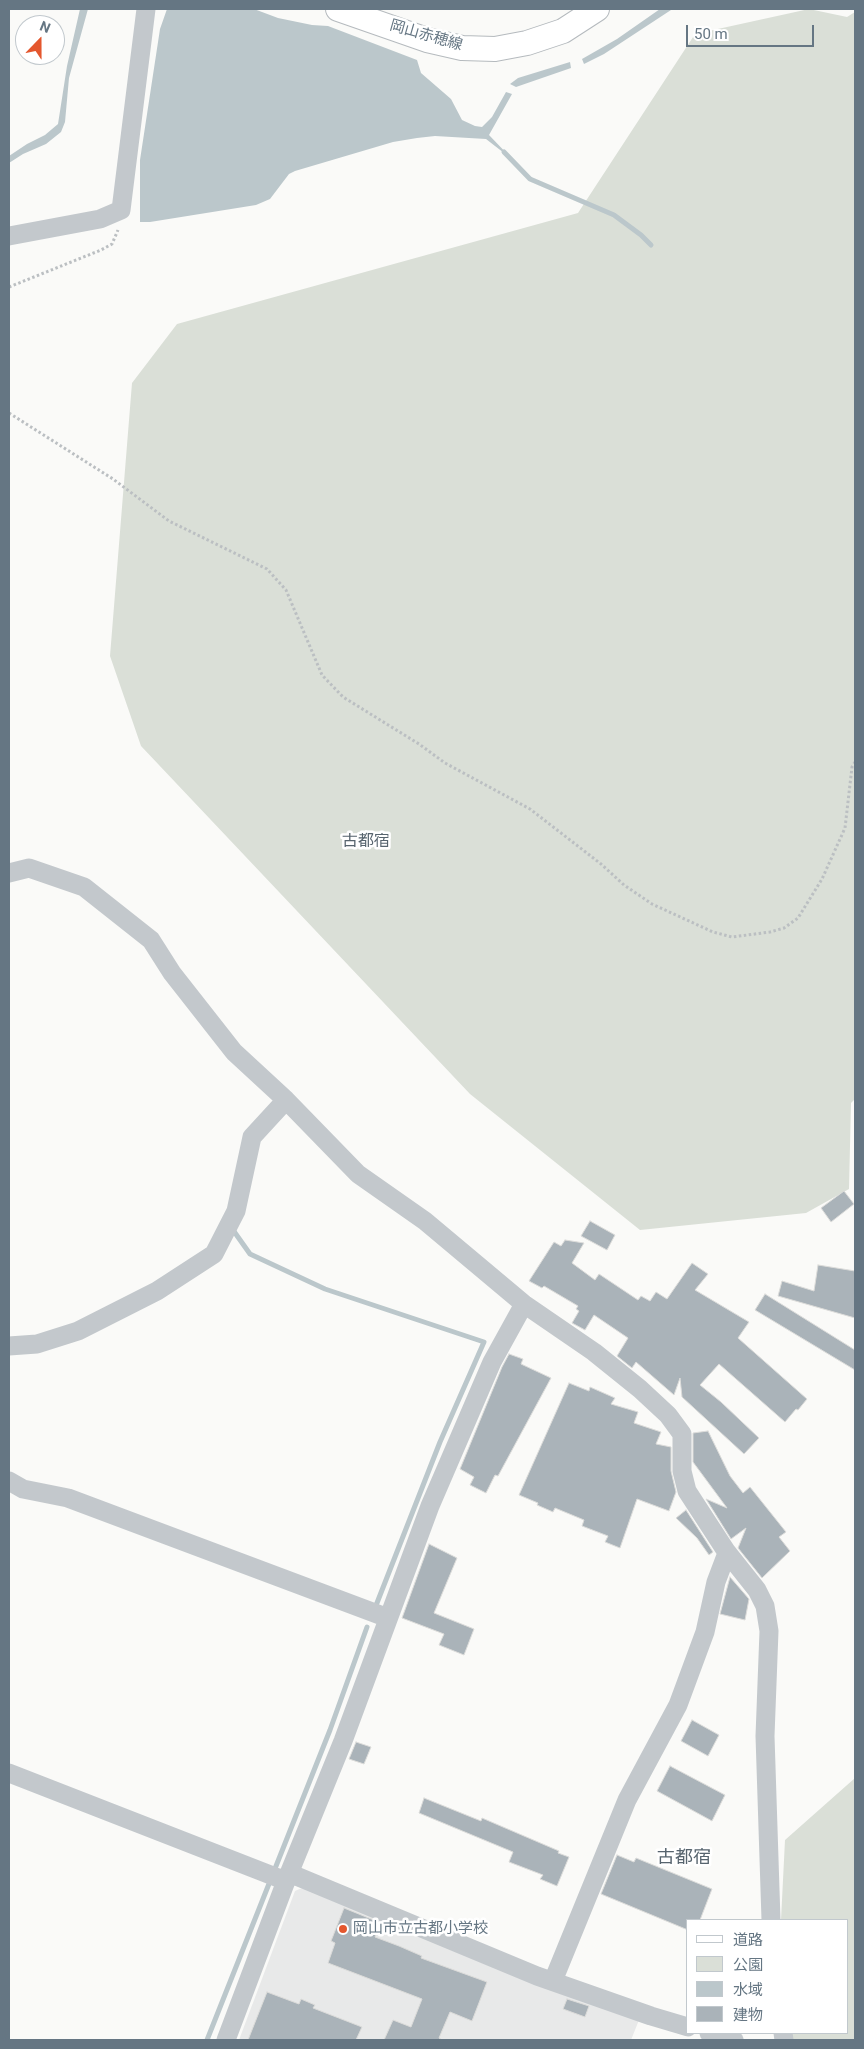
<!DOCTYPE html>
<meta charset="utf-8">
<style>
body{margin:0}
#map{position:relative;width:864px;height:2049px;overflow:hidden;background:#fafaf8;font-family:Roboto,"Noto Sans JP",sans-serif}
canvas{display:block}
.frame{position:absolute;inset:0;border:10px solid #657683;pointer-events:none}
.legend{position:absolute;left:686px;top:1919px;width:162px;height:115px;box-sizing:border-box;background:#fff;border:1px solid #c1c8cd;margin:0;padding:6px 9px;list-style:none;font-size:15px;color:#657683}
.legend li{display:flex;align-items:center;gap:10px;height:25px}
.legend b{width:25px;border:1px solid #c1c8cd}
.north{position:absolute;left:15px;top:15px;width:50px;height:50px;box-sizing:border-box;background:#fff;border:1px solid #c1c8cd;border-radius:50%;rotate:22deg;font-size:14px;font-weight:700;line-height:20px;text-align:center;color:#657683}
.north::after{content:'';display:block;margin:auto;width:18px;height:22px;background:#e4572e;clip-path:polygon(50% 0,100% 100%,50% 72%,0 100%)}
.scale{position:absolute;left:686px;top:25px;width:128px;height:22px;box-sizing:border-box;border:2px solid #657683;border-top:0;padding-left:6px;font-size:15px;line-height:18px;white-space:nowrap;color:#657683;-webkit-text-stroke:4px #fff;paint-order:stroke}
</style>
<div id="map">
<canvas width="864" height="2049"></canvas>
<div class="frame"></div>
<ul class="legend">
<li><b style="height:6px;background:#fff"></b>道路</li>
<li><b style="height:14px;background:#dadfd7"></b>公園</li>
<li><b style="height:14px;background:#bbc7cb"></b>水域</li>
<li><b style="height:14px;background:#aab3b9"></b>建物</li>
</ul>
<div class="north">N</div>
<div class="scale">50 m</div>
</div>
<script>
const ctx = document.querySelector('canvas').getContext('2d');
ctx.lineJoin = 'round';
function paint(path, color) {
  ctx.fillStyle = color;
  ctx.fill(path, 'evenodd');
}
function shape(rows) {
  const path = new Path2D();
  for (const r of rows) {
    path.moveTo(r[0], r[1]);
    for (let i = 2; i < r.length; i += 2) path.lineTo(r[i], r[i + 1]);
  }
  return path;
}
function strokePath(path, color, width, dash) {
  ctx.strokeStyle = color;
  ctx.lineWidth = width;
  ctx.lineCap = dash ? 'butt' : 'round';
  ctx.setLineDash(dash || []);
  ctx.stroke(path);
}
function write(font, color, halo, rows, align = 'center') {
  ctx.font = font + ' Roboto,"Noto Sans JP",sans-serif';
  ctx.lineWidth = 5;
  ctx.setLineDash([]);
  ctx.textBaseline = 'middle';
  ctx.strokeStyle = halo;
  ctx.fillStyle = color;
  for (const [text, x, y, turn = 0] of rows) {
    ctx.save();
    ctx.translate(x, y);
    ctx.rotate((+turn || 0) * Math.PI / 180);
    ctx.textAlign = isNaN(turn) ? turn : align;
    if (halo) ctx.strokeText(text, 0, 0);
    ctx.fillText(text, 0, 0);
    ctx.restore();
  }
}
paint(shape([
 [302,1888,639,2020,631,2040,239,2040,295,1891]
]), '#e8e9e9');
paint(shape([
 [809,9,847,17,855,12,855,1099,851,1103,849,1189,806,1213,640,1230,470,1094,141,746,110,656,132,383,177,324,578,213,695,34],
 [855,1778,855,2040,792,2040,791,2033,848,2033,848,1920,781,1920,785,1840]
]), '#dadfd7');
paint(shape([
 [80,9,88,9,69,78,65,122,61,132,46,144,23,154,9,163,9,156,27,144,45,135,58,124,67,66],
 [167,9,254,9,278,18,312,25,328,26,417,60,421,73,451,99,462,120,475,126,482,127,492,117,506,92,512,94,489,135,513,160,486,139,435,136,417,138,393,142,295,171,289,174,270,199,256,205,150,222,140,222,140,160,160,29],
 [660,9,678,9,671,10,604,54,584,64,582,59,617,39],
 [570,62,571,68,516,87,510,84,518,78]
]), '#bbc7cb');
strokePath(shape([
 [504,152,530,179,614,215,641,235,651,245],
 [233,1230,250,1254,325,1289,484,1342,440,1442,375,1608],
 [207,2040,330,1730,367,1627]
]), '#bbc7cb', 5);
const building = shape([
 [844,1191,854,1204,831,1222,821,1208,844,1191],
 [590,1221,615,1235,607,1250,581,1236,590,1221],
 [565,1240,584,1243,572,1263,595,1280,599,1274,638,1300,641,1296,650,1301,656,1292,667,1299,692,1263,708,1274,695,1290,749,1322,738,1338,807,1399,798,1410,796,1409,785,1422,719,1364,700,1385,721,1402,759,1438,744,1454,682,1397,680,1378,674,1395,636,1362,632,1368,617,1356,628,1338,594,1315,585,1330,572,1323,579,1311,576,1309,578,1306,544,1286,542,1288,529,1281,554,1242,561,1246,565,1240],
 [818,1265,855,1271,855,1318,778,1296,782,1281,814,1291,818,1265],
 [765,1294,855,1350,855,1370,755,1310,765,1294],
 [509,1354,523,1359,521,1364,551,1378,498,1476,495,1475,486,1493,470,1485,474,1477,460,1469,502,1367,509,1354],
 [569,1383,589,1391,590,1387,615,1398,611,1404,638,1412,634,1423,661,1432,656,1444,671,1447,671,1471,676,1492,669,1511,637,1499,620,1548,605,1542,608,1536,582,1526,584,1520,555,1508,553,1512,537,1505,538,1503,519,1495,569,1383],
 [708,1431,730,1476,743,1493,750,1487,786,1532,779,1537,790,1551,762,1578,738,1548,746,1528,731,1539,706,1499,727,1508,693,1462,693,1433,708,1431],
 [686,1510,713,1552,709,1555,697,1538,676,1518,686,1510],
 [429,1544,457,1558,434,1613,474,1629,464,1655,439,1645,444,1634,402,1618,429,1544],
 [730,1577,749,1599,745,1620,720,1614,730,1577],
 [692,1720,719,1735,708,1756,681,1741,692,1720],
 [356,1742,371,1747,364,1764,349,1759,356,1742],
 [670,1766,725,1795,712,1821,657,1791,670,1766],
 [424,1798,481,1821,482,1818,559,1851,558,1853,569,1857,557,1886,540,1879,543,1875,509,1862,513,1852,419,1813,424,1798],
 [617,1855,634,1862,636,1858,712,1889,700,1920,688,1920,688,1930,601,1894,617,1855],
 [344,1908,381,1923,375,1937,399,1946,422,1956,421,1958,487,1982,472,2021,450,2012,439,2038,442,2040,384,2040,393,2020,411,2027,422,1999,328,1963,335,1943,331,1941,344,1908],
 [267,1992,299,2004,301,1999,315,2005,313,2008,362,2027,356,2040,248,2040,267,1992],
 [567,1999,589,2006,585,2017,563,2009,567,1999]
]);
paint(building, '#aab3b9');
strokePath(building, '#dcdcda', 1);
const major = shape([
 [338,9,427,40,462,48,495,49,527,43,563,31,597,9]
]);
strokePath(major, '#b5babe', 26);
strokePath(shape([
 [9,287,101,250,112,244,118,230],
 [9,413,113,479,169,521,267,569,286,590,322,675,343,697,419,744,445,763,530,809,601,864,624,885,652,904,713,932,732,937,770,932,784,928,798,918,822,879,845,828,852,767,855,762]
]), '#bbbfc2', 3, [2.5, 2.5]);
strokePath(shape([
 [9,236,100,219,121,210,146,9],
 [9,873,29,868,84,887,151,940,172,973,234,1052,286,1100,358,1174,425,1221,524,1304,594,1352,640,1389,668,1415,682,1434,682,1471,687,1491,726,1551,757,1590,765,1606,769,1631,765,1736,771,1920],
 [9,1346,37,1344,78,1331,157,1291,214,1254,236,1211,252,1137,286,1100],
 [9,1481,23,1489,68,1498,388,1618],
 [9,1773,286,1881],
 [289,1873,537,1976,651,2016,688,2027],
 [553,1981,627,1800,678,1705,705,1632,716,1582,727,1553],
 [709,2033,734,2040],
 [783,2033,784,2040],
 [226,2040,286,1881,343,1741,430,1506,492,1362,524,1304]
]), '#c3c8cc', 19);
strokePath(major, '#fff', 24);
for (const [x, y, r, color] of [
 [343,1929,5,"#e4572e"]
]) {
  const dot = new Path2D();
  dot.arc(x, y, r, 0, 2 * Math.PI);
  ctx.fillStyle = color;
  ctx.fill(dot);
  strokePath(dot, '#fff', 2);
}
write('15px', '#657683', '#fff', [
 ["岡山赤穂線",426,36,16]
]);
write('15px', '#657683', '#fff', [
 ["岡山市立古都小学校",353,1929]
], 'left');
write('16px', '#57646e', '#fff', [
 ["古都宿",366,842]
]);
write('18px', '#57646e', '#fff', [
 ["古都宿",684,1858]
]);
</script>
